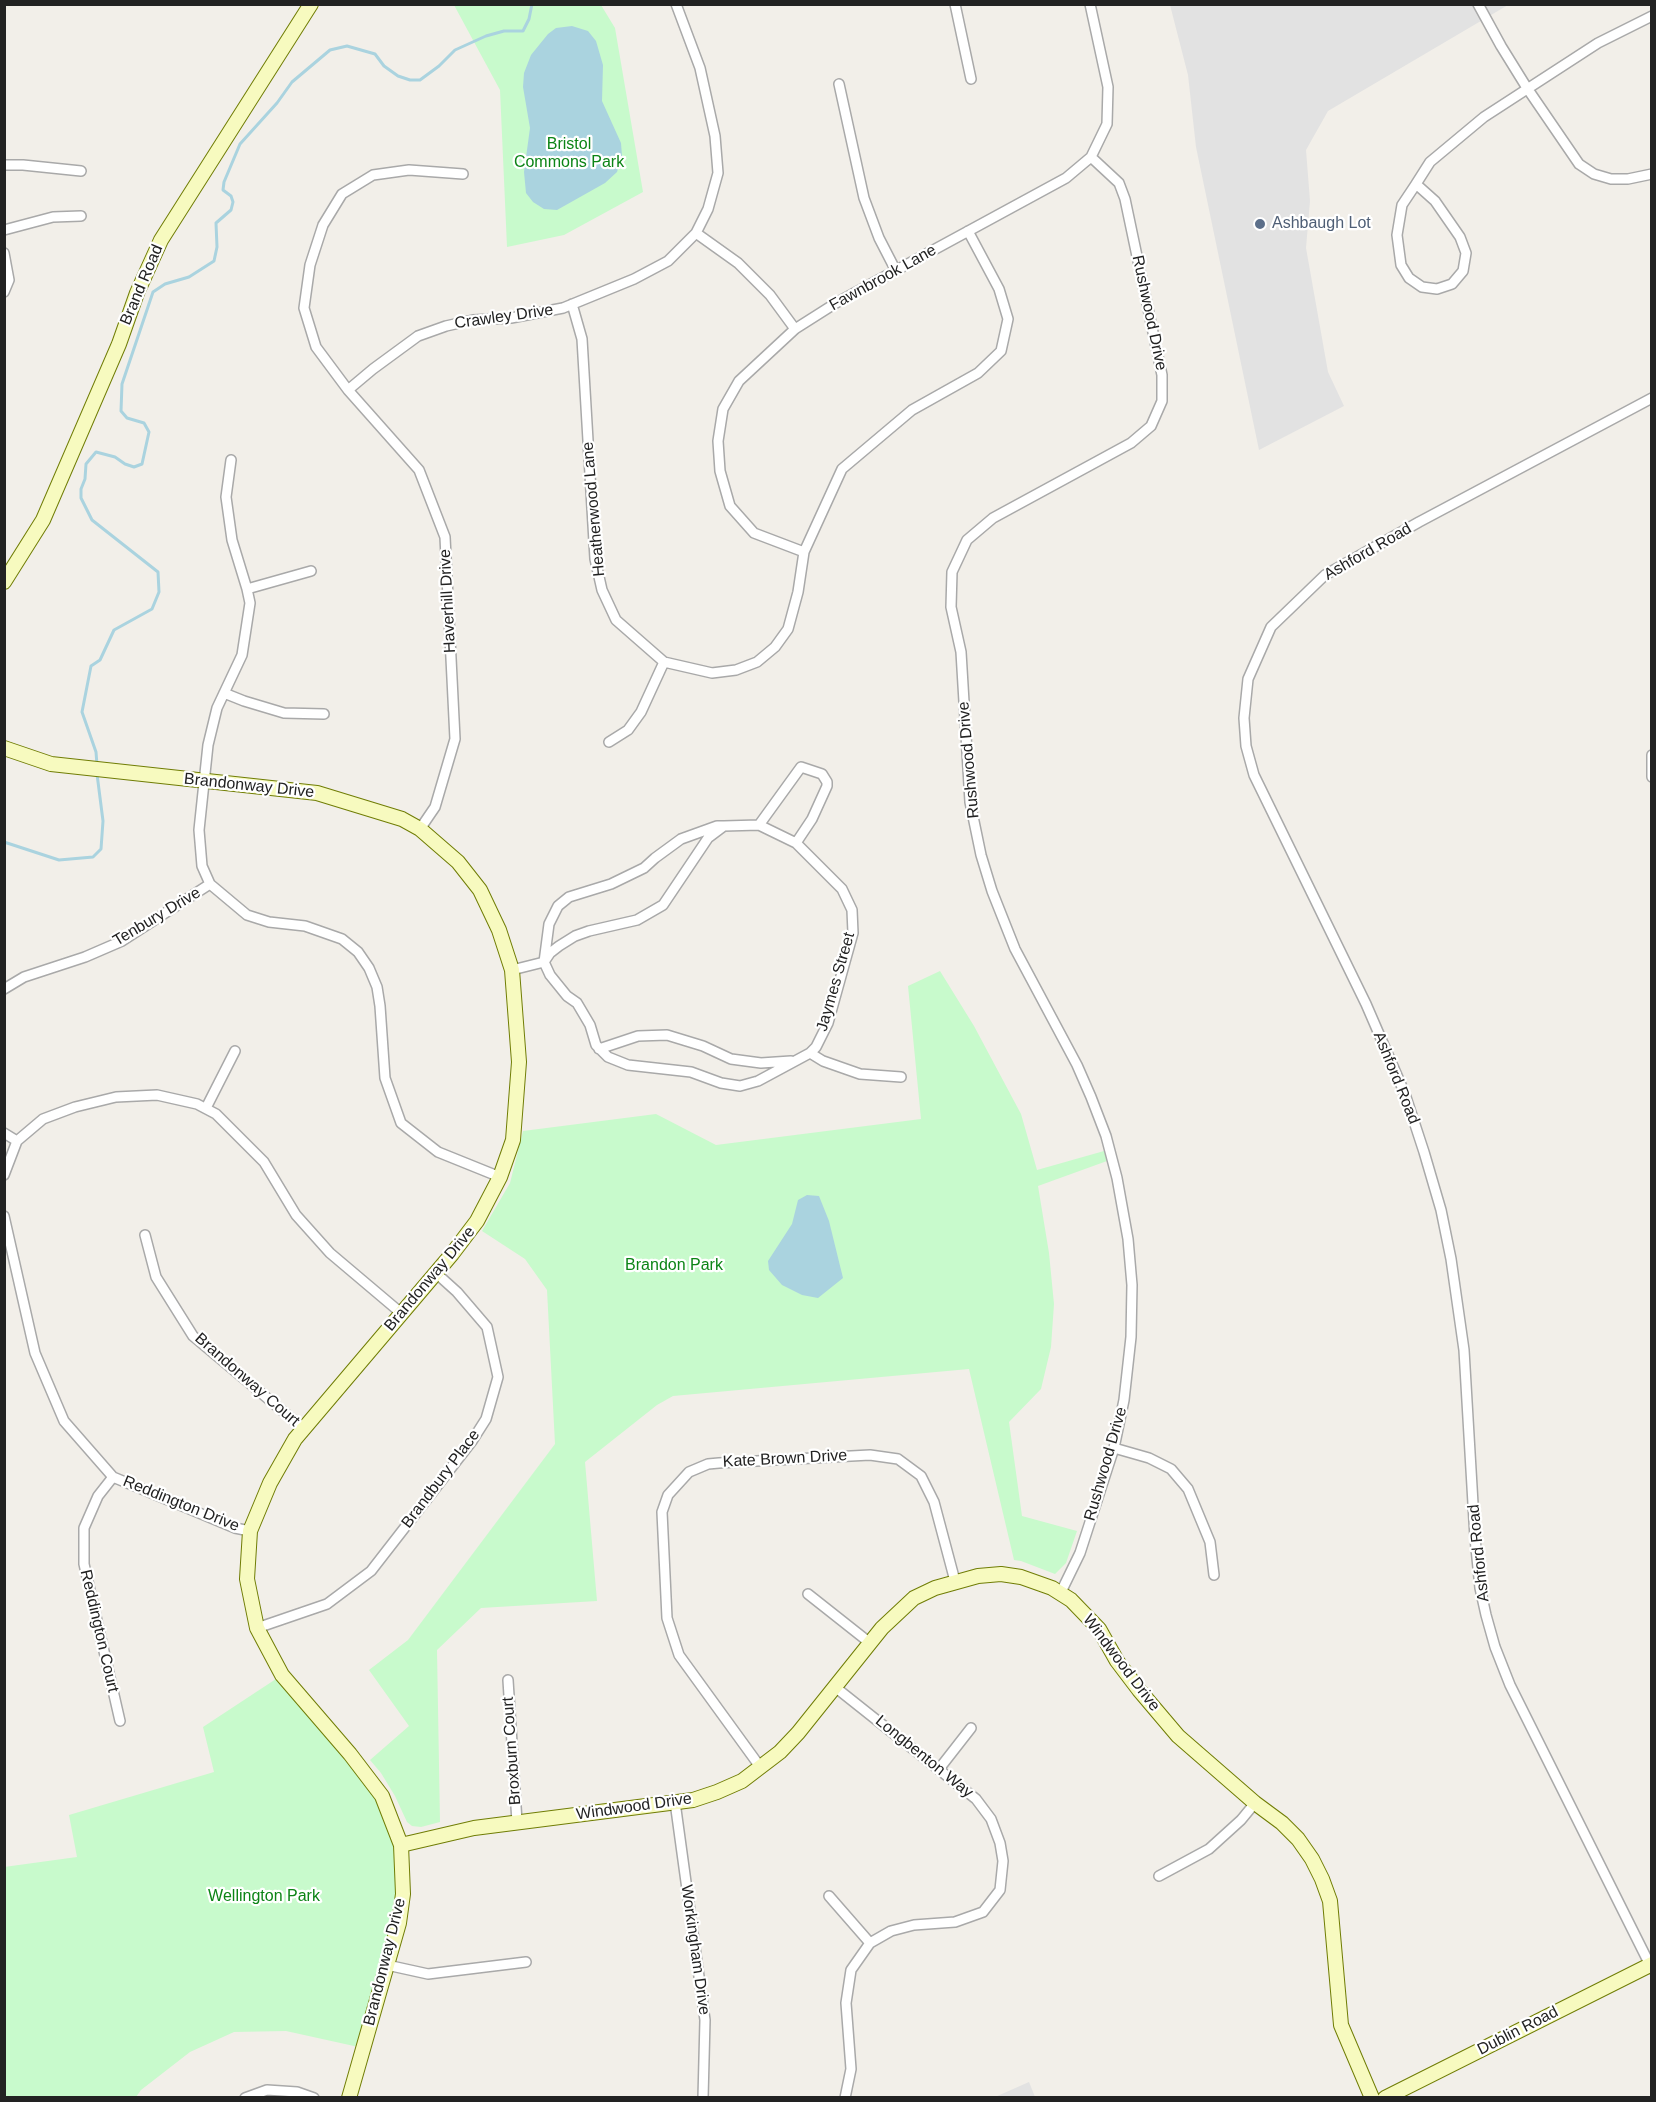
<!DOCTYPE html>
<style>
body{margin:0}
#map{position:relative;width:1656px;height:2102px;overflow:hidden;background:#f2efe9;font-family:Helvetica,sans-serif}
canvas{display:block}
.frame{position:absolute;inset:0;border:6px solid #222;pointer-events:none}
</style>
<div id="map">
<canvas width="1656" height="2102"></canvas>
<div class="frame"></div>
</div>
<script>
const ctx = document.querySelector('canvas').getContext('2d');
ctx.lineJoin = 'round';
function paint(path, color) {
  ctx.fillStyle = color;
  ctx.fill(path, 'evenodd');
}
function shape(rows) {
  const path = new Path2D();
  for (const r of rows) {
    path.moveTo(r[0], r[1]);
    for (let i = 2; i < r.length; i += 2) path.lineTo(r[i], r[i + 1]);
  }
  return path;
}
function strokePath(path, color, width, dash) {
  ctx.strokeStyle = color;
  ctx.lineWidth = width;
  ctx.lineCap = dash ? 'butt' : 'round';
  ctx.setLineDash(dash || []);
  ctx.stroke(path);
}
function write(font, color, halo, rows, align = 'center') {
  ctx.font = font + ' Helvetica,sans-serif';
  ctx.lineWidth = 4.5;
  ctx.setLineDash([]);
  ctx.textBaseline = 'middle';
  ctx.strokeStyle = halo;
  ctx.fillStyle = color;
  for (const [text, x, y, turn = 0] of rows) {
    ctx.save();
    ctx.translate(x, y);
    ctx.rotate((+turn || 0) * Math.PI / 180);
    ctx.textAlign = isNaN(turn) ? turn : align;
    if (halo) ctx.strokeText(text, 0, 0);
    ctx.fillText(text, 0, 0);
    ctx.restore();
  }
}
paint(shape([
 [454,5,601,5,615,28,643,192,564,235,507,247,500,90],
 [940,971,974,1026,1021,1114,1037,1170,1104,1151,1107,1161,1038,1186,1049,1253,1054,1304,1051,1347,1041,1389,1009,1422,1022,1516,1077,1531,1066,1563,1055,1574,1021,1561,1014,1560,969,1369,673,1396,657,1405,585,1462,597,1601,481,1608,437,1650,440,1822,421,1827,412,1826,407,1822,395,1796,381,1773,370,1760,409,1726,369,1670,408,1640,555,1444,547,1290,525,1259,482,1231,510,1183,523,1131,656,1114,716,1145,921,1119,908,986],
 [282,1675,350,1754,398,1837,403,1894,363,2048,286,2031,234,2032,190,2052,141,2090,136,2097,5,2097,4,1867,77,1857,69,1815,214,1772,203,1727]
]), '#c8facc');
paint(shape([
 [1170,5,1508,5,1328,111,1306,150,1310,201,1306,248,1328,372,1344,406,1259,450,1196,147,1188,75],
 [1029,2082,1035,2097,995,2097]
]), '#e2e2e2');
paint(shape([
 [572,26,588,31,596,41,603,65,602,101,621,143,622,156,617,172,605,183,557,210,544,209,533,202,526,193,524,172,530,128,523,87,524,73,531,55,548,34,556,28],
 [807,1195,819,1196,829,1221,843,1278,818,1298,802,1295,782,1285,769,1270,768,1261,792,1224,798,1200]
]), '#aad3df');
strokePath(shape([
 [97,765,96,752,82,712,91,666,100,660,114,630,152,609,159,592,158,572,92,520,81,498,81,489,85,479,86,464,96,452,115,457,125,464,134,467,142,464,149,432,144,423,127,418,121,411,122,384,153,292,165,284,189,277,214,261,217,247,216,223,231,210,233,202,231,196,223,190,224,182,240,144,277,103,292,82,330,50,347,46,375,54,384,66,398,76,410,80,420,80,439,66,455,50,486,36,504,31,523,31,529,19,532,4],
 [4,842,59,860,93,857,101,849,103,821,97,774]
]), '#aad3df', 3);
const street = shape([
 [955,4,971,79],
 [1478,4,1501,46,1527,88,1579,164,1594,174,1611,179,1628,179,1652,174],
 [839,84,864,198,879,238,896,271],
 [4,165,23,165,81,171],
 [1416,184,1430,162,1484,117,1598,43,1652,16],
 [1416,184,1435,201,1460,237,1466,253,1463,271,1452,284,1437,289,1422,287,1409,278,1401,265,1397,235,1402,205,1416,184],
 [4,230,53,217,81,216],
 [696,233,738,263,770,295,795,329],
 [4,253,9,280,4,292],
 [572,304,582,339,595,559,602,590,616,620,664,662,712,673,736,670,757,662,775,647,788,629,798,592,804,552,842,469,912,410,978,373,1001,351,1008,319,999,289,968,231],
 [348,390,373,369,418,336,446,326,473,320,511,318,563,308,634,279,668,261,696,233,708,209,718,173,715,136,700,68,676,4],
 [1652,398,1419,522,1325,575,1271,627,1248,679,1244,718,1246,746,1254,775,1366,1004,1405,1094,1424,1152,1441,1210,1451,1259,1464,1350,1475,1538,1480,1588,1486,1615,1495,1647,1510,1685,1652,1969],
 [231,460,226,497,232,540,247,589,250,603,242,655,217,708,208,745,199,830,202,866,210,884,247,915,269,922,305,926,342,939,358,952,369,968,377,987,380,1006,385,1078,401,1123,438,1152,500,1177],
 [804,552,754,533,730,506,720,471,718,441,723,409,739,381,795,329,836,303,1066,178,1091,157,1107,124,1108,87,1090,4],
 [247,589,311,571],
 [224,693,244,701,284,713,324,714],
 [609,742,628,730,641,712,664,662],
 [1652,755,1652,777],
 [759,825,801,767,822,774,827,782,827,786,812,819,796,843],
 [420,829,435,807,455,739,445,537,419,470,348,390,316,347,304,308,310,265,323,225,342,194,373,175,409,170,463,174],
 [512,970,544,962,550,953,559,946,575,936,589,931,637,920,663,905,708,838,724,826,759,825,796,843,842,889,852,910,853,933,828,1023,816,1047,810,1053,758,1081,740,1086,721,1083,691,1072,628,1065,608,1057,596,1045,590,1025,577,1003,567,996,550,975,544,962,549,924,558,906,569,897,611,884,644,868,655,858,681,839,717,826,724,826],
 [4,989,24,977,85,957,122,941,210,884],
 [599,1049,638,1036,667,1035,703,1046,731,1059,761,1063,791,1061],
 [810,1053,823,1061,860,1074,901,1077],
 [206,1108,235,1051],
 [4,1133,17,1141],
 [4,1175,17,1141,43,1119,75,1107,116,1097,157,1095,197,1104,216,1114,264,1162,296,1215,330,1253,401,1313],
 [4,1216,35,1353,64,1421,113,1477,235,1528,250,1531],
 [145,1235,156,1277,193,1336,303,1428],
 [1114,1448,1149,1458,1171,1469,1188,1489,1210,1542,1214,1575],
 [113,1477,98,1496,84,1528,84,1564,120,1721],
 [1061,1592,1080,1553,1114,1448,1124,1400,1131,1337,1132,1285,1128,1239,1117,1178,1106,1136,1091,1097,1077,1065,1015,949,992,891,981,855,970,802,961,652,951,607,952,572,967,540,993,518,1131,443,1151,426,1162,401,1162,375,1125,199,1119,183,1091,157],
 [808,1594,870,1643],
 [257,1628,327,1604,371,1571,472,1441,486,1419,498,1377,487,1327,457,1292,436,1273],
 [508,1680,517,1822],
 [835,1687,976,1799,991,1819,1000,1843,1003,1861,1000,1890,983,1912,955,1922,914,1925,891,1931,870,1943,851,1970,846,2003,851,2069,845,2098],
 [761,1768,679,1655,667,1618,662,1512,668,1495,689,1472,708,1464,719,1463,870,1455,898,1459,921,1476,934,1502,955,1581],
 [939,1769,971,1728],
 [675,1802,705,2020,703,2098],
 [1159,1876,1209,1849,1241,1820,1255,1803],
 [829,1896,870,1943],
 [387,1965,428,1974,526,1962],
 [245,2098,267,2090,297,2092,314,2098]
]);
const secondary = shape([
 [4,582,43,520,119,344,137,293,161,240,311,4],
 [4,748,51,764,317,793,402,819,420,829,458,862,480,890,499,930,512,970,519,1062,513,1140,500,1177,477,1221,452,1254,295,1439,270,1483,250,1531,247,1579,257,1628,282,1675,350,1754,382,1796,401,1845,403,1894,399,1923,349,2098],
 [401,1845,474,1828,693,1800,717,1792,742,1781,780,1752,798,1733,882,1628,914,1598,935,1588,978,1576,1001,1574,1021,1577,1052,1588,1071,1600,1099,1629,1117,1661,1139,1690,1178,1736,1255,1803,1282,1823,1298,1839,1312,1859,1322,1879,1330,1901,1341,2025,1372,2098],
 [1385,2098,1652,1964]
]);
strokePath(street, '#a9a9a9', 12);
strokePath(secondary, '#707d05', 16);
strokePath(street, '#fff', 9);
strokePath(secondary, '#f7fabf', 14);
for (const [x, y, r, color] of [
 [1260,224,6,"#5c6f8a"]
]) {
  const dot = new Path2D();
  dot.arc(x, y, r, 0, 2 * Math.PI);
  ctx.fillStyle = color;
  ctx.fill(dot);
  strokePath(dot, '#fff', 2);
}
write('16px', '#0c8416', '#fff', [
 ["Bristol",569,145],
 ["Commons Park",569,163],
 ["Brandon Park",674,1266],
 ["Wellington Park",264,1897]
]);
write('16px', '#4e5e75', '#fff', [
 ["Ashbaugh Lot",1272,224]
], 'left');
write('16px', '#222', '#fff', [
 ["Fawnbrook Lane",883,278,-29],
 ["Brand Road",142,285,-67],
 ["Rushwood Drive",1149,313,78],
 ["Crawley Drive",504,317,-8],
 ["Heatherwood Lane",594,509,-95],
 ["Ashford Road",1368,552,-30],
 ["Haverhill Drive",448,601,-93],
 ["Rushwood Drive",969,760,-95],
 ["Brandonway Drive",249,786,6],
 ["Tenbury Drive",157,917,-31],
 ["Jaymes Street",836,982,-74],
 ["Ashford Road",1396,1078,68],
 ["Brandonway Drive",430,1279,-50],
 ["Brandonway Court",247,1380,41],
 ["Kate Brown Drive",785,1459,-3],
 ["Rushwood Drive",1106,1464,-74],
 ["Brandbury Place",441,1479,-53],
 ["Reddington Drive",181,1504,22],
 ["Ashford Road",1479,1553,-96],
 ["Reddington Court",99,1631,77],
 ["Windwood Drive",1121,1663,53],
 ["Broxburn Court",512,1751,-94],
 ["Longbenton Way",924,1757,39],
 ["Windwood Drive",634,1807,-8],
 ["Workingham Drive",695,1950,82],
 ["Brandonway Drive",385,1962,-76],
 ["Dublin Road",1518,2031,-27]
]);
</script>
